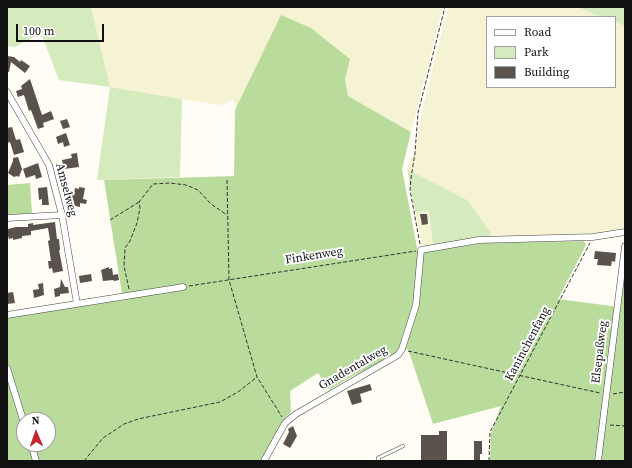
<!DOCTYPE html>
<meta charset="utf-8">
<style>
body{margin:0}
#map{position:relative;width:632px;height:468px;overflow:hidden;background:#fffdf5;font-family:"Source Serif 4",serif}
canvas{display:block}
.frame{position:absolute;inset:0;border:8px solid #111;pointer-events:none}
.legend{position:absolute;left:486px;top:16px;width:130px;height:72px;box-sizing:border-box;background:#fff;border:1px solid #a0a0a0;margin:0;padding:5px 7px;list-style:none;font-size:12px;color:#111}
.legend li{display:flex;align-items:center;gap:8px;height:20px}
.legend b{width:20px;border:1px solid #a0a0a0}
.north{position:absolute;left:16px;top:412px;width:40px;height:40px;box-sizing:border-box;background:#fff;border:1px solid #a0a0a0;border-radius:50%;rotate:358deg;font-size:11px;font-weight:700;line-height:16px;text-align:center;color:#111}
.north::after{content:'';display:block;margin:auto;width:14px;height:18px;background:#c4262e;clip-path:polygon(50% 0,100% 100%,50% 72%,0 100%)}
.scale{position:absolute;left:16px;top:24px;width:88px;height:18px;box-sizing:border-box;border:2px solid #111;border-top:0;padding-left:5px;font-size:12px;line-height:14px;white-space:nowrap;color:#111;-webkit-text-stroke:3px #fff;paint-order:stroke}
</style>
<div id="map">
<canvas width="632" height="468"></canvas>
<div class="frame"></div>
<ul class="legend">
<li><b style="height:5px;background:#fff"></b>Road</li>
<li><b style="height:11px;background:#d5ebbd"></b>Park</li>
<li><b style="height:11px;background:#5a524d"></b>Building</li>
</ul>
<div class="north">N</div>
<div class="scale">100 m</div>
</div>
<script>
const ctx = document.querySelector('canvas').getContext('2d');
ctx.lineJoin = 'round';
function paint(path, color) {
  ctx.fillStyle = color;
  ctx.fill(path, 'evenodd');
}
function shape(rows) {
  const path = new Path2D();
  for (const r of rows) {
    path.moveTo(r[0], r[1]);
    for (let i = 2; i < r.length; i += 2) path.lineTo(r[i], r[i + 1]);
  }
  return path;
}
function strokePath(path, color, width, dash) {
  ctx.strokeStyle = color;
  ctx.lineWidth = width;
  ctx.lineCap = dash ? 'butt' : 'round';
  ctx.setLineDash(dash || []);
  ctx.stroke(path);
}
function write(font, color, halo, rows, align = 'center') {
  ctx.font = font + ' "Source Serif 4",serif';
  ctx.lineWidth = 4;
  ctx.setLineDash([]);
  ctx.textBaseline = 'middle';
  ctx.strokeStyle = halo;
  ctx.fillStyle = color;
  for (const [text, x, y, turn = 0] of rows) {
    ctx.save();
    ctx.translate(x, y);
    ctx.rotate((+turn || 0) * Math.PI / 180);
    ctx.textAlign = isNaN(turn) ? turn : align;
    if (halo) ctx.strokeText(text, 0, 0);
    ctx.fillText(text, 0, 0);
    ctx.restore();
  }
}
paint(shape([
 [91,7,443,7,411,132,348,96,345,79,350,59,311,28,237,107,233,100,220,105,110,87],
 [448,7,582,7,582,9,602,17,487,17,487,87,615,87,615,22,625,26,625,218,624,227,620,231,586,235,491,238,467,200,407,169,416,149,422,111],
 [429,211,433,245,425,247,422,244,415,212]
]), '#f6f3d4');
paint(shape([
 [7,7,91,7,110,87,182,99,180,177,97,180,110,87,59,80,41,33,15,47,7,46],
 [582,7,625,7,625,26,615,22,615,17,602,17,582,9],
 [407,169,467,200,490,232,491,238,433,245,429,211,415,212]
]), '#d5ebbd');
paint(shape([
 [281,15,311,28,350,59,345,79,348,96,411,132,402,169,418,253,483,243,584,241,586,245,558,299,619,307,625,265,625,461,490,461,491,434,501,406,433,424,408,349,349,378,329,390,318,373,290,391,291,412,286,417,261,461,7,461,7,318,123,300,104,180,234,176,235,110],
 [24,420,48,420,48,444,24,444],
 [30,183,32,213,7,215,7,185]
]), '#b9dc9c');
paint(shape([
 [7,56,14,57,20,62,21,60,30,66,25,73,11,62,9,72,7,72],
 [30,79,42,115,51,111,54,119,43,123,44,127,38,129,31,110,29,111,24,95,18,97,16,91,22,89,21,86],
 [67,119,70,127,63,129,60,121],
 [12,127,16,140,20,139,24,152,14,155,10,142,7,143,7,128],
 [66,133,70,145,64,147,63,142,58,144,56,137],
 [77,153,79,167,64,169,62,160,72,158,71,154],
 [18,157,22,169,19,177,17,176,14,177,8,173,13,161,13,158],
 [38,163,42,177,36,179,35,175,26,178,23,169],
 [47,187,49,205,42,205,42,199,39,200,38,188],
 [79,187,85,188,83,199,87,200,86,204,80,203,80,207,72,205,73,198,71,198,72,193,74,193,75,188,79,189],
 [420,214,427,214,428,224,422,225],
 [55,222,57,239,59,239,60,250,59,250,63,271,53,273,52,268,49,269,48,261,51,261,48,241,50,240,48,228,31,231,31,235,22,236,22,238,13,240,13,238,9,239,8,236,7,236,7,231,8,229,16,227,28,227,28,224,33,223,33,225],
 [595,251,616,253,615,262,612,261,611,266,597,265,598,259,594,259],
 [109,267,109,269,112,268,113,275,118,274,119,280,114,281,113,280,103,281,101,270],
 [91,274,92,281,80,283,79,276],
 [61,279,65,287,68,287,69,293,60,294,60,296,55,297,54,289,60,287],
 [43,283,44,295,34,298,33,290,39,289,38,284],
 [13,292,15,303,7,304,7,293],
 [370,384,372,390,360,394,362,402,352,405,347,391],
 [293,426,297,436,290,448,283,444,289,432,288,429],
 [439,431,447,431,447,461,421,461,421,435,439,435],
 [474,441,482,441,482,454,480,454,480,461,474,461]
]), '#5a524d');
const lane = shape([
 [379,461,378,458,403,446]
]);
const street = shape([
 [7,92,49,165,62,215,77,304],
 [7,218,62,215],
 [7,315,183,287],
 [7,368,24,423],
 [31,444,36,461],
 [264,461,285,423,296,414,398,355,402,349,416,305,421,250,479,240,593,237,625,232],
 [598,461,625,246]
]);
strokePath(lane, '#444', 4);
strokePath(street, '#444', 7);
strokePath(shape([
 [227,180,229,280,257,377,282,417],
 [110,220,139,202],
 [420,244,410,190,411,178,415,153,418,113,445,7],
 [189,286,416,251],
 [129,289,124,266,125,248,130,241,137,223,140,208,139,202,153,184,170,183,186,185,198,190,211,204,227,215],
 [408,351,600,393],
 [613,394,625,392],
 [610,425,625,426],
 [84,461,103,438,124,424,138,419,220,402,238,392,257,377],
 [489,461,490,432,590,243]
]), '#333', 1, [4, 2]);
strokePath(lane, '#fff', 3);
strokePath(street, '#fff', 6);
write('12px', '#111', '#fff', [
 ["Amselweg",66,190,75],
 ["Finkenweg",314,256,-9],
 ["Kaninchenfang",528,344,-62],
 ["Elsepaßweg",600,352,-83],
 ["Gnadentalweg",353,368,-30]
]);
</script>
